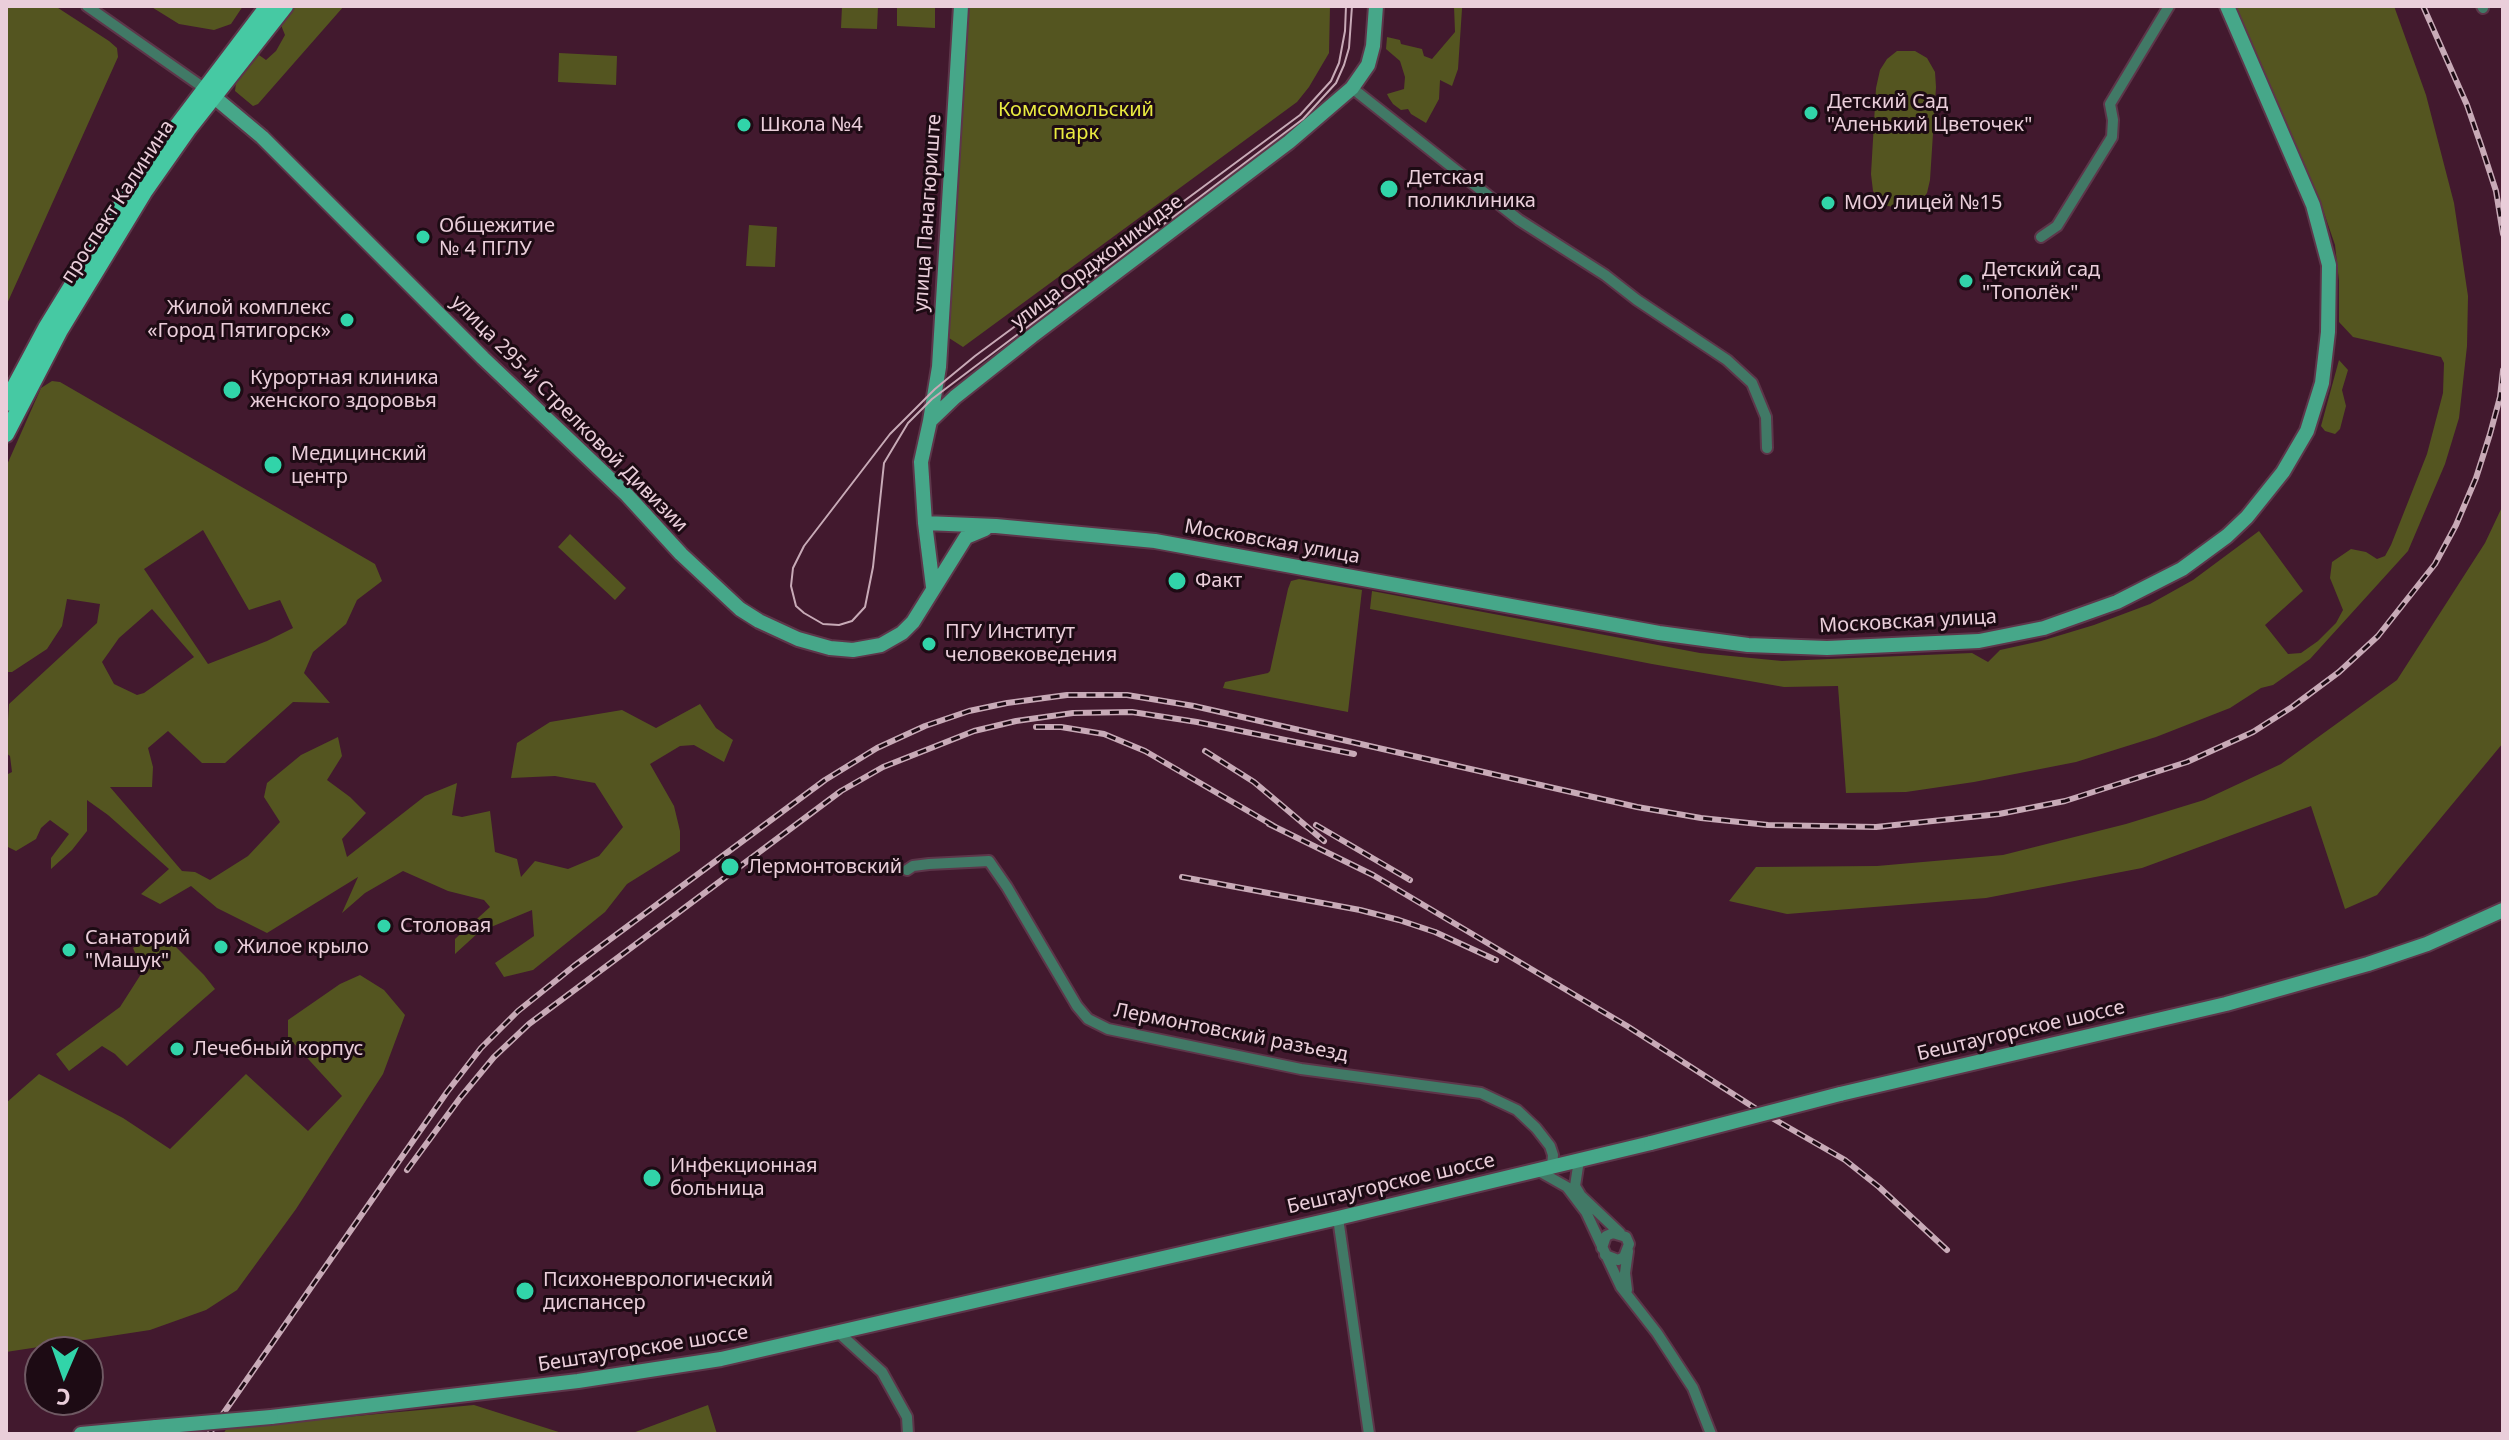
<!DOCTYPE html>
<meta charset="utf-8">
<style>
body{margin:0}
#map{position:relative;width:2509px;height:1440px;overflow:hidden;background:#42192e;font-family:"Noto Sans",sans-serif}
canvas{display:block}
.frame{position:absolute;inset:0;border:8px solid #eaceda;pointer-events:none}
.north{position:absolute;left:24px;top:1336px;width:80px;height:80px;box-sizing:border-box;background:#1d0b14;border:2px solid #6f5963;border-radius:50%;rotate:182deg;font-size:22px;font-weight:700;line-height:32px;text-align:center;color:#eaceda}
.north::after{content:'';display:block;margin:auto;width:28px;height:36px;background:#31d4a9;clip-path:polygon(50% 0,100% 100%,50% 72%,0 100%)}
</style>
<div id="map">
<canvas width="2509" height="1440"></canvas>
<div class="frame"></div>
<div class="north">С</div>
</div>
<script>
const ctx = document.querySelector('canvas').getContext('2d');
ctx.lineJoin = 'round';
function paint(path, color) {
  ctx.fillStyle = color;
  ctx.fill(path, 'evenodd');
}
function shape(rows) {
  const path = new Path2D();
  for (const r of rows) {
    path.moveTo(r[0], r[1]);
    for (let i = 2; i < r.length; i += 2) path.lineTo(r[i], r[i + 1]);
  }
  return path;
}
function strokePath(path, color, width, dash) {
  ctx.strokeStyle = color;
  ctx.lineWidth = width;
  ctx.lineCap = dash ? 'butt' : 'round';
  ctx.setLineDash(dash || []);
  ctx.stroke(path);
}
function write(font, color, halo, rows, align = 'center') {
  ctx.font = font + ' "Noto Sans",sans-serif';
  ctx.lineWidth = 6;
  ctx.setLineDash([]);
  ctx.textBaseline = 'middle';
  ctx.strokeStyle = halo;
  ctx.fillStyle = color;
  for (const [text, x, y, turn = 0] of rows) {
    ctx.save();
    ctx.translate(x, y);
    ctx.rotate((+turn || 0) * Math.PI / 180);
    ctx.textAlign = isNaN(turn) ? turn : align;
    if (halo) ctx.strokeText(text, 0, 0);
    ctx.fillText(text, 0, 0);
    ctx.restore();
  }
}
paint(shape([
 [6,6,55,6,109,41,117,48,118,57,6,306],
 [150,6,243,6,231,24,214,30,179,24],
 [292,6,344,6,258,104,253,106,235,91,236,83,259,55,266,60,276,51,285,35,281,25],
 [842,6,878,6,877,29,841,28],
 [897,6,935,6,935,28,897,26],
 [966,6,1330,6,1329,53,1309,87,1297,102,963,347,949,338],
 [1454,6,1462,6,1462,9,1458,69,1452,86,1440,80,1439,99,1426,123,1411,114,1408,109,1401,110,1393,104,1389,98,1387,94,1404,89,1405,77,1400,61,1386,49,1387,37,1400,40,1401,44,1422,49,1424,56,1432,59,1455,32],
 [2233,6,2394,6,2426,95,2454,203,2468,296,2467,346,2459,418,2445,464,2408,551,2310,659,2273,685,2261,688,2230,708,2156,737,2076,762,1974,782,1906,792,1846,793,1838,686,1784,687,1652,664,1370,609,1372,591,1700,653,1782,661,1972,653,1988,662,2000,650,2041,641,2094,625,2150,604,2193,580,2259,531,2303,591,2265,625,2288,654,2301,653,2318,641,2336,623,2343,610,2330,578,2332,562,2351,549,2366,552,2377,559,2385,556,2391,545,2427,454,2443,393,2444,363,2441,357,2353,337,2339,322,2339,281,2335,245,2320,201],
 [1897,51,1915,51,1927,58,1935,72,1936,87,1930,180,1927,193,1918,205,1908,210,1883,205,1873,191,1871,174,1876,88,1880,70,1887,59],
 [559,53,617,56,616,85,558,82],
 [749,225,777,227,775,267,746,266],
 [2339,360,2348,370,2342,390,2346,406,2340,429,2335,434,2325,431,2321,426],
 [52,381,60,382,375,564,382,581,357,600,346,624,313,652,304,673,330,703,293,702,225,763,202,763,168,731,148,748,153,767,152,787,110,787,182,871,195,872,210,880,248,856,280,822,264,797,267,783,301,755,338,737,342,756,327,780,350,797,366,813,342,839,347,857,425,796,457,783,452,815,462,817,490,811,495,852,517,859,521,877,535,861,568,869,599,856,623,827,595,783,555,776,511,778,517,743,550,722,622,710,656,728,700,704,716,728,733,740,724,762,694,745,680,746,650,764,674,806,680,831,680,851,627,884,605,912,533,970,504,977,495,963,534,936,532,910,479,932,455,954,455,939,490,907,484,900,448,891,403,871,365,893,342,913,358,877,267,933,217,908,191,886,160,904,141,894,169,869,108,815,87,800,87,831,72,850,51,869,51,858,69,834,50,820,41,828,36,839,16,851,6,846,6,775,12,772,10,756,6,753,9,704,97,623,100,604,67,599,62,626,47,649,12,672,6,672,6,467,41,388],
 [203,530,249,610,280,600,293,628,267,641,208,664,144,569],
 [152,609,194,657,144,693,137,695,114,684,102,662,119,638],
 [2503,505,2503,743,2377,895,2345,909,2311,806,2142,868,1986,898,1787,914,1729,901,1756,867,1877,866,2003,855,2126,824,2204,800,2281,764,2397,680,2485,543],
 [570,534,626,588,615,600,558,547],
 [1299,579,1362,590,1348,712,1223,688,1225,682,1268,673,1270,671,1288,589,1291,581],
 [159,930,204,975,215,989,127,1066,115,1054,102,1046,69,1071,56,1054,120,1007,143,971,133,948],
 [360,975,384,990,405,1015,383,1074,296,1209,237,1290,206,1310,150,1330,6,1352,6,1103,39,1074,123,1118,170,1149,246,1074,308,1131,342,1096,288,1037,288,1020,340,984],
 [474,1405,565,1434,223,1434,227,1428],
 [708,1405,717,1434,630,1434]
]), '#545520');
const street = shape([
 [87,6,204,88],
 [2482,6,2483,8],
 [1352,88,1519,220,1605,275,1637,300,1727,360,1752,383,1766,417,1767,448],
 [2041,237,2057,226,2112,137,2113,120,2110,104,2169,6],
 [907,870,913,866,929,864,989,861,1007,887,1077,1006,1088,1019,1108,1029,1301,1069,1481,1093,1517,1110,1536,1128,1550,1146,1553,1155,1552,1167],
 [1579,1160,1575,1186,1581,1196,1620,1233],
 [1537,1170,1567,1187,1586,1212,1621,1287,1657,1333,1693,1388,1711,1434],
 [1338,1218,1369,1434],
 [1602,1248,1606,1236,1613,1233,1626,1237,1629,1244,1624,1257,1618,1260,1605,1255],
 [1627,1290,1625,1273,1628,1251],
 [839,1333,882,1372,907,1417,908,1434]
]);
const secondary = shape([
 [213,96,262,137,483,358,627,495,681,554,740,609,759,621,798,639,830,648,853,650,881,645,902,633,913,622,966,537,985,529],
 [930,421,939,367,961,6],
 [925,523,996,526,1155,541,1659,633,1748,645,1827,648,1979,641,2044,628,2117,602,2182,569,2227,536,2247,517,2283,472,2307,431,2322,383,2328,332,2329,265,2313,205,2227,6],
 [933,587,925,523,921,462,930,421,955,397,1032,336,1289,142,1352,88,1368,65,1373,46,1376,6],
 [1840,1094,2226,1004,2368,964,2427,944,2503,910],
 [271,1417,578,1381,721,1359,1338,1218,1651,1143],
 [81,1434,156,1427]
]);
const primary = shape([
 [6,403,46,328,140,175,268,6],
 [6,434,60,330,144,192,189,128,285,6]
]);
strokePath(street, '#5d364a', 14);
strokePath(secondary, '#5d364a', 18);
strokePath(primary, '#5d364a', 20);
strokePath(street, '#417966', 10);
strokePath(secondary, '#46a789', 14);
strokePath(primary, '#46c9a3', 16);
strokePath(shape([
 [1346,6,1345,31,1339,63,1331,81,1300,115,975,356,935,389,890,434,804,546,793,568,791,586,796,606,804,613,823,624,839,625,852,621,865,607,873,567,884,463,908,423,932,399,1303,119,1336,83,1344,65,1349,48,1352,6]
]), '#c8aab7', 2);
const rail = shape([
 [2423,6,2467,105,2482,148,2496,191,2503,234],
 [1036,727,1061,727,1104,734,1145,751,1279,829],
 [1205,751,1254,782,1324,841],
 [1269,824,1373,875,1627,1026,1758,1110,1845,1160,1879,1187,1947,1250],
 [1316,825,1410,880],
 [1182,877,1360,910,1399,920,1435,932,1496,960],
 [407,1170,460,1098,494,1057,529,1024,841,791,883,767,974,731,1016,721,1073,713,1132,712,1197,722,1354,754],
 [209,1434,447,1092,481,1048,518,1011,574,966,825,780,877,748,925,726,969,711,1007,703,1067,695,1127,695,1194,706,1637,807,1701,818,1768,825,1876,827,1999,814,2065,801,2187,762,2253,732,2292,707,2339,672,2378,636,2435,564,2456,525,2476,478,2490,434,2500,397,2503,370]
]);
strokePath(rail, '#c8aab7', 6);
strokePath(rail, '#1d0b14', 3, [9]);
const secondaryBridge = shape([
 [1651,1143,1840,1094],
 [156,1427,271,1417]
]);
strokePath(secondaryBridge, '#5d364a', 18, []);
strokePath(secondaryBridge, '#46a789', 14);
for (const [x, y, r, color] of [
 [1811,113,8,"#31d4a9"],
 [744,125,8,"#31d4a9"],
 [1389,189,10,"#31d4a9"],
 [1828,203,8,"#31d4a9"],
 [423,237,8,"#31d4a9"],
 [1966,281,8,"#31d4a9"],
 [347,320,8,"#31d4a9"],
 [232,390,10,"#31d4a9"],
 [273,465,10,"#31d4a9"],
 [1177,581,10,"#31d4a9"],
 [929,644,8,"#31d4a9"],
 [730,867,10,"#31d4a9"],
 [384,926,8,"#31d4a9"],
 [221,947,8,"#31d4a9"],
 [69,950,8,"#31d4a9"],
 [177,1049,8,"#31d4a9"],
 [652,1178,10,"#31d4a9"],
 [525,1291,10,"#31d4a9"]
]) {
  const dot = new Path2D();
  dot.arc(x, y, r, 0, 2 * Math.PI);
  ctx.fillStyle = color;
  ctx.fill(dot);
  strokePath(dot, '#1d0b14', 3);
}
write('20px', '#eaceda', '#1d0b14', [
 ["Детский Сад",1827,102],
 ["\"Аленький Цветочек\"",1827,125],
 ["Школа №4",760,125],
 ["Детская",1407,178],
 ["поликлиника",1407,201],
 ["МОУ лицей №15",1844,203],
 ["Общежитие",439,226],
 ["№ 4 ПГЛУ",439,249],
 ["Детский сад",1982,270],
 ["\"Тополёк\"",1982,293],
 ["Жилой комплекс",331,308,"right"],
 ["«Город Пятигорск»",331,331,"right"],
 ["Курортная клиника",250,378],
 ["женского здоровья",250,401],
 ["Медицинский",291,454],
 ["центр",291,477],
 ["Факт",1195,581],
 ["ПГУ Институт",945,632],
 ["человековедения",945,655],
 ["Лермонтовский",748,867],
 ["Столовая",400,926],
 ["Санаторий",85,938],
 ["\"Машук\"",85,961],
 ["Жилое крыло",237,947],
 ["Лечебный корпус",193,1049],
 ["Инфекционная",670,1166],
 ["больница",670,1189],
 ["Психоневрологический",543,1280],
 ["диспансер",543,1303]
], 'left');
write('20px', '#e9ea40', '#1d0b14', [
 ["Комсомольский",1076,110],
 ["парк",1076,133]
]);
write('20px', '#eaceda', '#1d0b14', [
 ["проспект Калинина",118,202,-57],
 ["улица Панагюриште",928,213,-86],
 ["улица Орджоникидзе",1097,262,-37],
 ["улица 295-й Стрелковой Дивизии",569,414,45],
 ["Московская улица",1272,542,10],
 ["Московская улица",1908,622,-3],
 ["Бештаугорское шоссе",2021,1031,-13],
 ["Лермонтовский разъезд",1231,1033,11],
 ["Бештаугорское шоссе",1391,1184,-13],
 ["Бештаугорское шоссе",643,1349,-9]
]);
</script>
